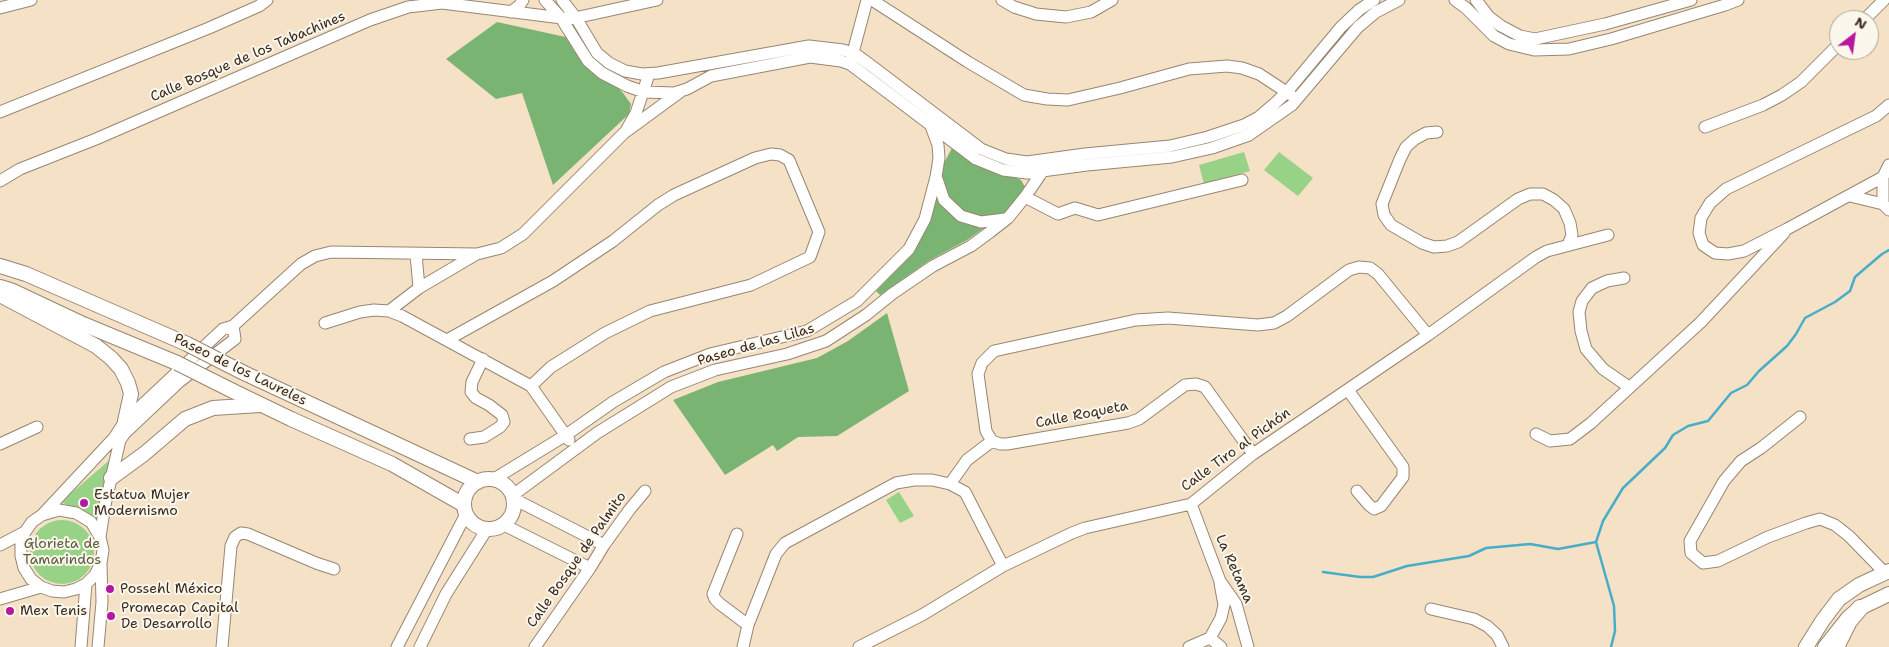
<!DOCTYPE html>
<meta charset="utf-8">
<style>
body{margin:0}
#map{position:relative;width:1889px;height:647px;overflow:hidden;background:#f4e1c6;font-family:"Shantell Sans",sans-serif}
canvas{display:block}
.north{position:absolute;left:1829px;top:10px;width:50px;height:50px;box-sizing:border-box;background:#fbf7ec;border:1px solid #aea59a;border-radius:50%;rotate:30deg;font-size:14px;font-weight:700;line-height:20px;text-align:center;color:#3b2a1e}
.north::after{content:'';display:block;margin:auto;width:18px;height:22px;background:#b5179e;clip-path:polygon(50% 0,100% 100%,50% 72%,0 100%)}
</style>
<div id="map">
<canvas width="1889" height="647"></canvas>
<div class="north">N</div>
</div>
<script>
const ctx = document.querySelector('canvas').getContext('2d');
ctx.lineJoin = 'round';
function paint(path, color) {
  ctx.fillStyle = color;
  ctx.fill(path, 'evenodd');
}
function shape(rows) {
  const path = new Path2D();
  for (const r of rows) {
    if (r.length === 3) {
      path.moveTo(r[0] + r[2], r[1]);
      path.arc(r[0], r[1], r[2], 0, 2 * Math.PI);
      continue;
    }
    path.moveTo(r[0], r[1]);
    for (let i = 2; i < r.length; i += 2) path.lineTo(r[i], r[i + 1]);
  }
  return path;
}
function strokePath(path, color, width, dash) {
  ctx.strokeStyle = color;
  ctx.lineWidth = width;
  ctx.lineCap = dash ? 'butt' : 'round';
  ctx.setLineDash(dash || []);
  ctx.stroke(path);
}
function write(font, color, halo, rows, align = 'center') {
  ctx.font = font + ' "Shantell Sans",sans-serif';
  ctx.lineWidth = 4;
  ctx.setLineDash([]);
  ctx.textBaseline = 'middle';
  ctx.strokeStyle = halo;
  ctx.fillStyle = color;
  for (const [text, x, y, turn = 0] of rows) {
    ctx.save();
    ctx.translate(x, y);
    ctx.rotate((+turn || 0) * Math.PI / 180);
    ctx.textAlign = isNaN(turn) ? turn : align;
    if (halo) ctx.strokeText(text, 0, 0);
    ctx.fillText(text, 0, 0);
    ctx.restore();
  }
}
paint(shape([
 [1244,152,1250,171,1204,184,1199,165],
 [1279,152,1313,178,1298,196,1264,170],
 [113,457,98,520,61,502],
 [899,492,914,516,900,523,886,500],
 [62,552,32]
]), '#98d286');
paint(shape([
 [497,22,570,38,623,93,631,104,629,114,553,185,522,93,496,99,446,59],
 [953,146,1021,180,1025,187,1007,213,982,217,963,211,949,197,941,176,942,167],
 [936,197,940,202,987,226,967,240,930,260,880,295,876,291,900,266,919,242,929,221],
 [887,313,909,391,837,436,798,437,777,451,773,445,725,475,673,400,718,382,817,358,848,341]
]), '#7ab473');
strokePath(shape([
 [1323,572,1360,577,1373,577,1407,566,1469,556,1486,548,1530,544,1558,549,1596,542],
 [1611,647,1615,631,1614,606,1596,542,1603,521,1623,488,1665,448,1673,435,1688,426,1708,421,1731,393,1747,385,1759,371,1787,346,1796,334,1805,318,1835,302,1850,291,1855,277,1882,254,1889,250]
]), '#48adc8', 2.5);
const minor = shape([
 [545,0,561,18,588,61,602,73,627,86,644,92,674,93,687,89,711,76,810,57,841,61,850,64,976,159,1003,170,1027,173,1087,165,1172,157,1212,148,1249,135,1292,105,1358,27,1376,12,1399,0],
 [562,0,576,18,597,53,609,63,625,71,642,74,658,73,809,46,843,50,854,53,873,67,981,149,1006,159,1027,162,1085,154,1170,146,1208,137,1244,125,1259,117,1273,105,1286,93,1341,27,1359,10,1374,0],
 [872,0,968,62,1024,95,1047,99,1068,100,1120,88,1189,69,1227,66,1242,68,1259,74,1291,95],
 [1002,0,1014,7,1036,14,1066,17,1091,12,1112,0],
 [1455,0,1466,8,1494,36,1509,44,1534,50,1569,49,1611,39,1725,5,1738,0],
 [1476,0,1489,17,1501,26,1520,36,1535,39,1605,24,1691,0],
 [0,8,31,0],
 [511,12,519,6,523,0],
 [1864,20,1884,0],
 [851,60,867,0],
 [1889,105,1876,116,1726,189,1710,203,1701,218,1699,233,1703,245,1715,253,1728,254,1744,251,1787,229,1883,177,1889,165],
 [0,112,209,28,259,6,267,0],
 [1705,127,1763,105,1782,95,1801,82,1839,44],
 [627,129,636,113,649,74],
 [1437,132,1426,133,1415,139,1406,147,1400,159,1382,204,1384,215,1391,225,1422,243,1434,247,1447,246,1458,242,1518,199,1530,194,1543,194,1554,200,1564,209,1570,223,1572,235,1568,245],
 [1883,177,1883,204],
 [937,179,944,200,961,216,981,222,1005,219],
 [0,181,20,169,96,139,370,20,408,7,442,3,570,19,657,0],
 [1850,196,1883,204,1889,210],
 [1025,197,1058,214,1075,208,1098,215,1242,180],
 [1624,278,1607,281,1592,288,1582,301,1579,312,1581,331,1586,349,1603,369,1629,387],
 [419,288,475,255],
 [389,311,419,288,416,254],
 [325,323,360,312,374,310,389,311,402,316,531,386,569,440],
 [447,340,553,281,613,241,658,205,674,195,755,158,771,154,780,155,789,160,819,232,810,257,751,285,650,311,605,333,551,367,531,386],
 [1348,390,1403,467,1403,477,1381,506,1374,509,1369,505,1357,491],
 [1800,417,1761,448,1741,461,1724,481,1690,541,1691,553,1703,563,1718,561,1768,537,1806,523,1820,519,1835,525,1849,536,1884,572],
 [1536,434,1550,441,1570,439,1591,423,1701,322,1784,233],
 [470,439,484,437,500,427,504,422,502,415,489,405,476,398,471,392,472,382,483,359],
 [992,441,986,431,978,374,982,363,994,351,1136,320,1168,318,1258,325,1274,323,1287,316,1349,270,1359,267,1370,268,1378,274,1428,335],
 [992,441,1000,444,1007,444,1128,423,1139,419,1185,385,1196,384,1205,387,1253,454],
 [0,444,37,427],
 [494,479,566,435,613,402,664,372,710,354,807,331,857,301,909,249,925,219,936,177,939,158,938,145,931,126],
 [950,484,967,460,992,441],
 [513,495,597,433,671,387,715,370,787,354,826,341,866,315,892,294,933,266,971,246,990,232,1008,218,1025,197,1042,172],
 [514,499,604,545],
 [1191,504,1220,581,1236,604,1248,647],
 [42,515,114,438,125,421,223,329,233,326,301,264,315,256,331,252,477,254,501,248,523,234,624,133,680,92],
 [504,525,590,568],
 [737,534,713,594,715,599,720,604,748,625],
 [100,537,91,522,76,513,59,510,42,515,32,522,25,532,21,544,21,556,24,568,31,579,41,587,52,591,64,592,76,589,86,584,95,575,101,563,103,550,100,537,105,505,120,440,125,433,179,382,235,339,233,326],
 [0,545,25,532],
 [0,599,41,587],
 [1431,609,1474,619,1487,626,1497,635,1503,647],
 [1210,638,1221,647],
 [81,647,86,584],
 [98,647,102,602,101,564],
 [222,647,231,546,235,537,241,533,248,534,316,563,334,569],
 [397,647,466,514],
 [420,647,446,594,487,529],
 [535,647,590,568,604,545,630,509,645,491],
 [743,647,748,625,776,554,785,543,896,483,914,480,932,480,950,484,965,492,1003,566],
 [859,647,922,615,1003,566,1072,533,1085,528,1191,504,1253,454,1428,335,1536,257,1547,251,1608,235],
 [1189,647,1210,638,1221,618,1224,605,1220,583]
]);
const major = shape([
 [0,266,26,274,187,344],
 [0,287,13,291,83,324,177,363],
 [0,295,96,346,111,358,121,369,128,383,131,394,125,421],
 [244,373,478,482],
 [233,391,291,419,392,464,464,505],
 [111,478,144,454,185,419,213,408,260,405],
 [489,504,25],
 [1806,647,1823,620,1839,599,1859,585,1889,571],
 [1825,647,1848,618,1860,608,1889,594]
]);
const highway = shape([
 [1836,647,1849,621,1860,608]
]);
strokePath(minor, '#988672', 13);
strokePath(major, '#988672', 16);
strokePath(highway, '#988672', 18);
strokePath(minor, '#fff', 11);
strokePath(major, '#fff', 14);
strokePath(highway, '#fff', 16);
const majorBridge = shape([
 [187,344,244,373],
 [177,363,233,391]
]);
strokePath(majorBridge, '#988672', 16, []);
strokePath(majorBridge, '#fff', 14);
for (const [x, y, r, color] of [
 [84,503,5,"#b5179e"],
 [110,589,5,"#b5179e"],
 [10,611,5,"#b5179e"],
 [111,616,5,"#b5179e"]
]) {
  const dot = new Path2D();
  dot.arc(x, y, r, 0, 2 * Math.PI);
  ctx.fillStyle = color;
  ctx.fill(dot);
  strokePath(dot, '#fbf7ec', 2);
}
write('14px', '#3b2a1e', '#fbf7ec', [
 ["Calle Bosque de los Tabachines",248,57,-23],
 ["Paseo de las Lilas",756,345,-16],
 ["Paseo de los Laureles",240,370,26],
 ["Calle Roqueta",1082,415,-11],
 ["Calle Tiro al Pichón",1236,450,-36],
 ["Calle Bosque de Palmito",577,560,-55],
 ["La Retama",1234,569,66]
]);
write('14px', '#3b2a1e', '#fbf7ec', [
 ["Estatua Mujer",94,495],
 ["Modernismo",94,511],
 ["Possehl México",120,589],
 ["Promecap Capital",121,608],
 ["De Desarrollo",121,624],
 ["Mex Tenis",20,611]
], 'left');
write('14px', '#575c3d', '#fbf7ec', [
 ["Glorieta de",62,544],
 ["Tamarindos",62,560]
]);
</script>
